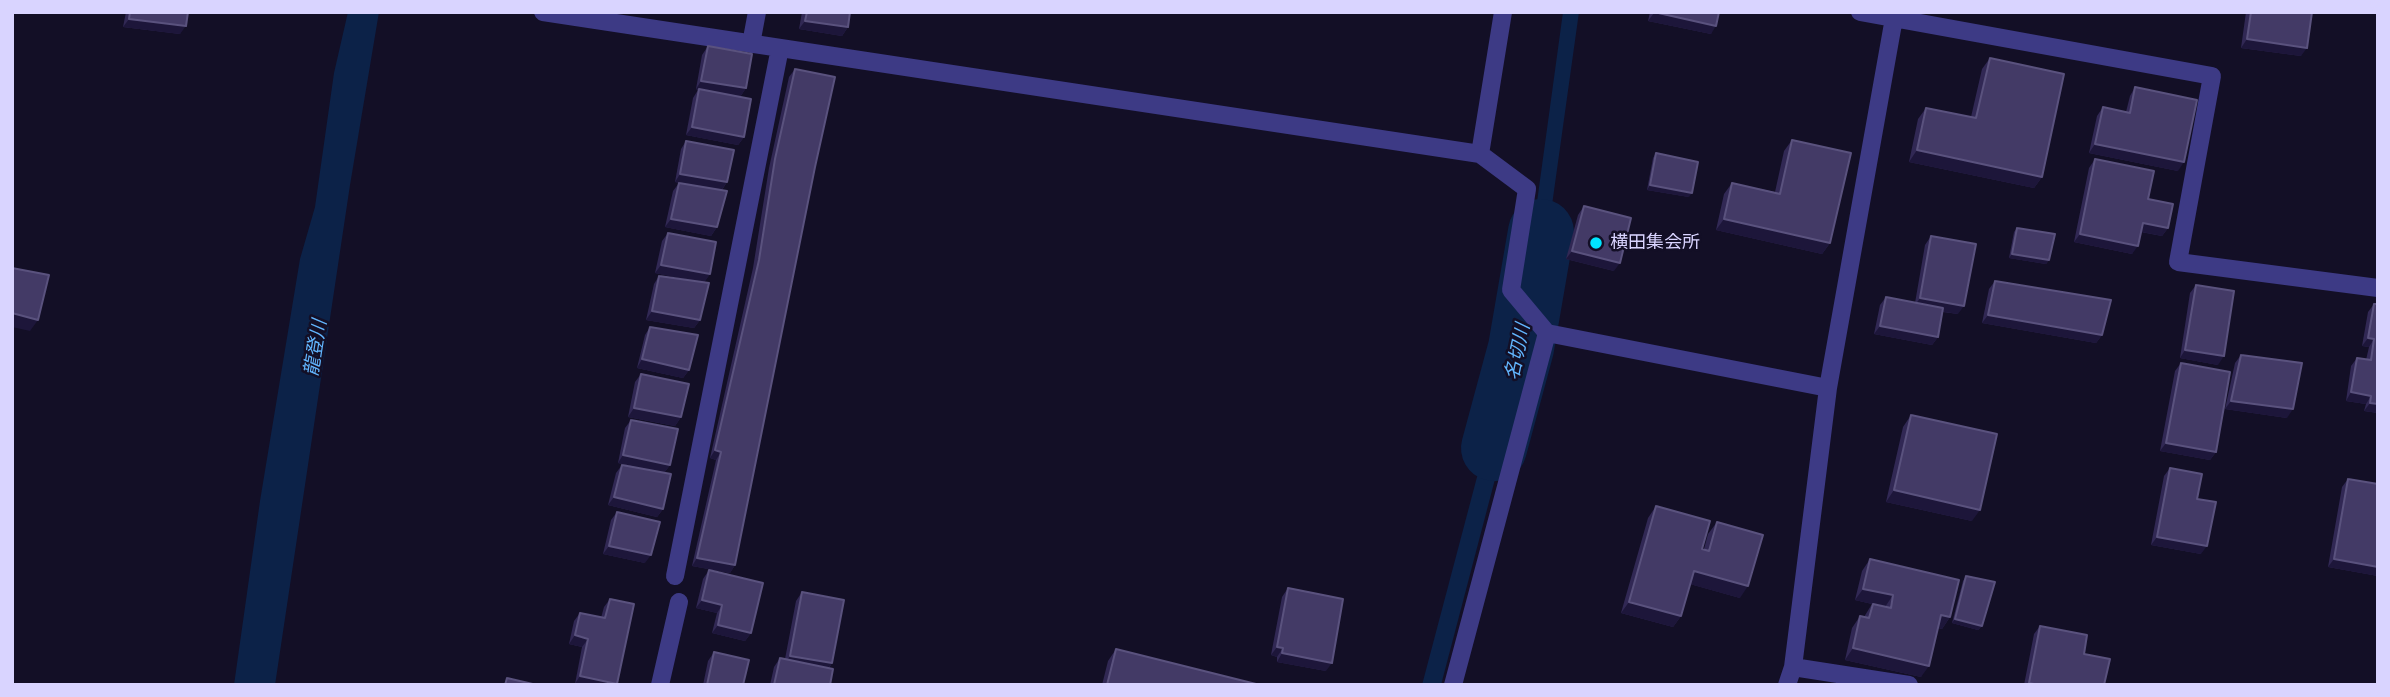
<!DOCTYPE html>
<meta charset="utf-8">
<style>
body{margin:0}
#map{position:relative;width:2390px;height:697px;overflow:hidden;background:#130f26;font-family:Rubik,sans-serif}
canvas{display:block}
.frame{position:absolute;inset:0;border:14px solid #d9d4ff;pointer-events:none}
</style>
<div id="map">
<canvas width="2390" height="697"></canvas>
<div class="frame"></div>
</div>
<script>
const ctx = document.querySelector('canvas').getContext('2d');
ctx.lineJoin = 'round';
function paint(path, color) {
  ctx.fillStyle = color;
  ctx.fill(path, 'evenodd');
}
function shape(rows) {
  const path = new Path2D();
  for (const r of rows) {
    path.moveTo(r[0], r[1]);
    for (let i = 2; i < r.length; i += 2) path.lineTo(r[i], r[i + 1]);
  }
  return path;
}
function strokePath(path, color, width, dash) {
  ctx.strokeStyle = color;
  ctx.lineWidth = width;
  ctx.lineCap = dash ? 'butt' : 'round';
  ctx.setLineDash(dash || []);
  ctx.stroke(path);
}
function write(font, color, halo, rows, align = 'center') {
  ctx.font = font + ' Rubik,"Noto Sans JP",sans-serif';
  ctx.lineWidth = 5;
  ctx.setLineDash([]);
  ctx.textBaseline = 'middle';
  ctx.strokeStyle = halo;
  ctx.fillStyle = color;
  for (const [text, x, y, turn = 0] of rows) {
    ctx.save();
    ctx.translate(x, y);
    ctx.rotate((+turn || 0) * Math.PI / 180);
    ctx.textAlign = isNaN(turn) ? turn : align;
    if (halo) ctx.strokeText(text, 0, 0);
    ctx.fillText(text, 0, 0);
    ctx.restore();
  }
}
paint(shape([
 [348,12,379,12,350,185,275,685,234,685,260,501,300,259,315,207,334,73],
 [1563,12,1579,12,1539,298,1524,297],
 [1509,356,1526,361,1441,685,1422,685]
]), '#0c2248');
strokePath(shape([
 [1494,448,1521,348,1541,232]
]), '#0c2248', 66);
strokePath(shape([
 [543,12,1480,154,1527,189,1511,290,1547,333,1828,388],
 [1860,12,2212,76,2178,262,2378,288],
 [751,44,757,12],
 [1480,154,1503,12],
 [675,576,780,48],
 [1793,667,1909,685],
 [660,685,679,602],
 [1453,685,1547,333],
 [1787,685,1793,667,1828,388,1894,18]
]), '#3d3a85', 18);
paint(shape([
 [126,12,188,12,180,34,123,27],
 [802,12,850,12,848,27,842,36,799,29],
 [1650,12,1719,12,1711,34,1648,21],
 [2246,12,2312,12,2301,56,2241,48],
 [708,46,746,88,740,97,744,137,738,145,686,135,693,98,698,90,696,89,702,55],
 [1990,58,2042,177,2034,188,1909,162,1918,119,1926,108,1971,117,1982,69],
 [795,69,815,167,735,565,730,573,692,566,716,460,710,458,753,268,769,168,789,77],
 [2135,87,2178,171,2089,153,2097,116,2103,107,2126,112,2130,96],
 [1792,140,1830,243,1822,254,1716,230,1724,194,1732,183,1775,192,1784,151],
 [686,141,727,182,722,190,717,227,711,236,665,227,673,191,679,183,685,184,675,182,681,149],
 [1656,153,1689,197,1647,190,1653,158],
 [2095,159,2148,199,2168,228,2162,236,2141,232,2132,254,2074,242,2089,168],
 [1584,206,1614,271,1566,259,1578,215],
 [2017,228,2049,260,2046,264,2009,258,2014,232],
 [668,233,710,274,704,282,700,320,694,328,646,320,654,284,659,276,696,281,655,273,662,241],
 [1931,236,1958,314,1943,312,1938,337,1932,345,1874,334,1880,305,1886,297,1915,303,1925,245],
 [1995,281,2102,335,2096,343,1982,323,1989,289],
 [2196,285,2218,365,2180,358,2190,293],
 [2374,304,2378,304,2378,413,2364,411,2366,404,2346,401,2351,366,2357,358,2366,360,2369,347,2362,346,2368,312],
 [650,327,689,370,683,378,637,368,645,335],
 [2241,355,2287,418,2225,409,2235,363],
 [2181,363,2216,452,2210,460,2160,451,2175,371],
 [641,374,681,417,675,426,628,417,635,382],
 [1911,415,1972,521,1886,502,1903,427],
 [631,420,670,465,664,473,663,509,657,517,608,505,616,473,622,465,652,471,618,463,625,428],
 [2170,468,2197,499,2201,554,2151,545,2164,476],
 [2348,479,2378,484,2378,576,2328,567,2342,487],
 [1656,506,1702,549,1704,549,1708,534,1717,522,1740,598,1690,584,1681,616,1673,627,1621,613,1648,518],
 [617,512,645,563,603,554,611,520],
 [1870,559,1950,617,1942,629,1938,628,1921,677,1845,660,1852,628,1860,616,1864,617,1872,604,1855,600,1862,571],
 [709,570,751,633,745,641,712,633,717,613,696,608,703,579],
 [1966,576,1982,626,1978,630,1952,623,1963,581],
 [1288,588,1326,671,1277,662,1277,657,1271,655,1282,597],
 [802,592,832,663,829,668,830,685,770,685,774,667,780,658,785,659,796,601],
 [610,599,634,604,616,685,567,685,569,683,575,684,582,647,569,644,574,621,580,613,601,618,604,607],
 [2040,626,2084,654,2104,685,2024,685,2034,634],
 [1116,649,1260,685,1102,685,1108,661],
 [714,652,743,685,703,685,708,661]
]), '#312854');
paint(shape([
 [1654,13,1716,26,1711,34,1648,21],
 [129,19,186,26,180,34,123,27],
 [805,21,848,27,842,36,799,29],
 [2247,39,2307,48,2301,56,2241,48],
 [701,81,746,88,740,97,696,89],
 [692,127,744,137,738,145,686,135],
 [2095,144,2184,162,2178,171,2089,153],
 [1917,150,2042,177,2034,188,1909,162],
 [680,174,727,182,721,191,675,182],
 [1650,185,1692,193,1689,197,1647,190],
 [671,219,717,227,711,236,665,227],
 [1724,219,1830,243,1822,254,1716,230],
 [2143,223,2168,228,2162,236,2137,231],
 [2080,234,2138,246,2132,254,2074,242],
 [1572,251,1620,263,1614,271,1566,259],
 [2012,254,2049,260,2046,264,2009,258],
 [661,265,710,274,704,283,655,273],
 [1920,298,1964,306,1958,314,1914,307],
 [652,311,700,320,694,328,646,320],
 [12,313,38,320,30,331,12,327],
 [1988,315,2102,335,2096,343,1982,323],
 [1880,326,1938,337,1932,345,1874,334],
 [2368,338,2374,339,2369,347,2362,346],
 [2185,350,2224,356,2218,365,2180,358],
 [642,359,689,370,683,378,637,368],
 [2351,392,2371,396,2366,404,2346,401],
 [2231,401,2293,409,2287,418,2225,409],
 [2370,403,2378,404,2378,413,2364,411],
 [634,408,681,417,675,426,628,417],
 [2166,443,2216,452,2210,460,2160,451],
 [715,450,721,452,716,460,710,458],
 [623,455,670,465,664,473,618,463],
 [1894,490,1980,510,1972,521,1886,502],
 [614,497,663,509,657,517,608,505],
 [2157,537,2207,546,2201,554,2151,545],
 [609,546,651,555,645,563,603,554],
 [697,558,735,565,730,573,692,566],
 [2334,559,2378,567,2378,576,2328,567],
 [1694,571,1748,586,1740,598,1686,583],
 [1863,589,1893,595,1885,607,1855,600],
 [702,600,722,605,717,613,696,608],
 [1629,602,1681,616,1673,627,1621,613],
 [1941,615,1950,617,1942,629,1933,626],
 [1955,619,1982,626,1978,630,1952,623],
 [718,625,751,633,745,641,712,633],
 [575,635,588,639,582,647,569,644],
 [1277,647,1283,648,1277,657,1271,655],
 [1853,648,1929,666,1921,677,1845,660],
 [1282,653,1332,663,1326,671,1277,662],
 [790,656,832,663,826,672,785,664],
 [580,676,617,684,574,685]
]), '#1d163a');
const building = shape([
 [130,12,188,12,186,26,129,19,130,12],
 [807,12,850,12,848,27,805,21,807,12],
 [1654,12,1719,12,1716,26,1654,12],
 [2251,12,2312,12,2307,48,2247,39,2251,12],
 [708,46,752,54,746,88,701,81,708,46],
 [1990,58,2064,74,2042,177,1917,150,1926,108,1976,118,1990,58],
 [795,69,835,77,815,167,735,565,697,558,721,452,715,450,759,260,775,159,795,69],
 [2135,87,2197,100,2184,162,2095,144,2103,107,2130,113,2135,87],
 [699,89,751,99,744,137,692,127,699,89],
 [1792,140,1851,153,1830,243,1724,219,1732,183,1780,194,1792,140],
 [686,141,734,150,727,182,680,174,686,141],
 [1656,153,1698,162,1692,193,1650,185,1656,153],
 [2095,159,2154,171,2148,199,2173,204,2168,228,2143,223,2138,246,2080,234,2095,159],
 [679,183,727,191,717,227,671,219,679,183],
 [1584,206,1631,218,1620,263,1572,251,1584,206],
 [2017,228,2055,234,2049,260,2012,254,2017,228],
 [668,233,716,242,710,274,661,265,668,233],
 [1931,236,1976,244,1964,306,1920,298,1931,236],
 [12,268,49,275,38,320,12,313,12,268],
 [659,276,709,283,700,320,652,311,659,276],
 [1995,281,2111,300,2102,335,1988,315,1995,281],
 [2196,285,2234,291,2224,356,2185,350,2196,285],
 [1886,297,1943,308,1938,337,1880,326,1886,297],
 [2374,304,2378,304,2378,404,2370,403,2371,396,2351,392,2357,358,2371,360,2374,339,2368,338,2374,304],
 [650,327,698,335,689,370,642,359,650,327],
 [2241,355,2302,363,2293,409,2231,401,2241,355],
 [2181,363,2230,372,2216,452,2166,443,2181,363],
 [641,374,689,384,681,417,634,408,641,374],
 [1911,415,1997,434,1980,510,1894,490,1911,415],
 [631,420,678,429,670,465,623,455,631,420],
 [622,465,671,474,663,509,614,497,622,465],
 [2170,468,2202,474,2197,499,2216,502,2207,546,2157,537,2170,468],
 [2348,479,2378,484,2378,567,2334,559,2348,479],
 [1656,506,1710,521,1702,549,1709,551,1717,522,1763,535,1748,586,1694,571,1681,616,1629,602,1656,506],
 [617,512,660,522,651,555,609,546,617,512],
 [1870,559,1959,580,1950,617,1941,615,1929,666,1853,648,1860,616,1869,618,1873,604,1891,608,1893,595,1863,589,1870,559],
 [709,570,763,583,751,633,718,625,722,605,702,600,709,570],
 [1966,576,1995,582,1982,626,1955,619,1966,576],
 [1288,588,1343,599,1332,663,1282,653,1283,648,1277,647,1288,588],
 [802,592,844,600,832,663,790,656,802,592],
 [610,599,634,604,617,684,580,676,588,639,575,635,580,613,605,618,610,599],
 [2040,626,2087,635,2084,654,2110,659,2104,685,2039,685,2029,683,2040,626],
 [1116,649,1260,685,1107,685,1116,649],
 [714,652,749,660,743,685,707,685,714,652],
 [780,658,833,669,830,685,774,685,780,658],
 [507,678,537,685,505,685,507,678]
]);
paint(building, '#433a66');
strokePath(building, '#5a527e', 2);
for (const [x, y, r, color] of [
 [1596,243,7,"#00e5ff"]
]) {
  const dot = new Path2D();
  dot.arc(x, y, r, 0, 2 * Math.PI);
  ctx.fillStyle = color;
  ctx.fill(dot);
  strokePath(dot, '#130f26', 2.5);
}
write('18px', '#d9d4ff', '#130f26', [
 ["横田集会所",1610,243]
], 'left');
write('italic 19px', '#62b6ff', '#130f26', [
 ["龍登川",316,348,-81],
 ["名切川",1518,352,-78]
]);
</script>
